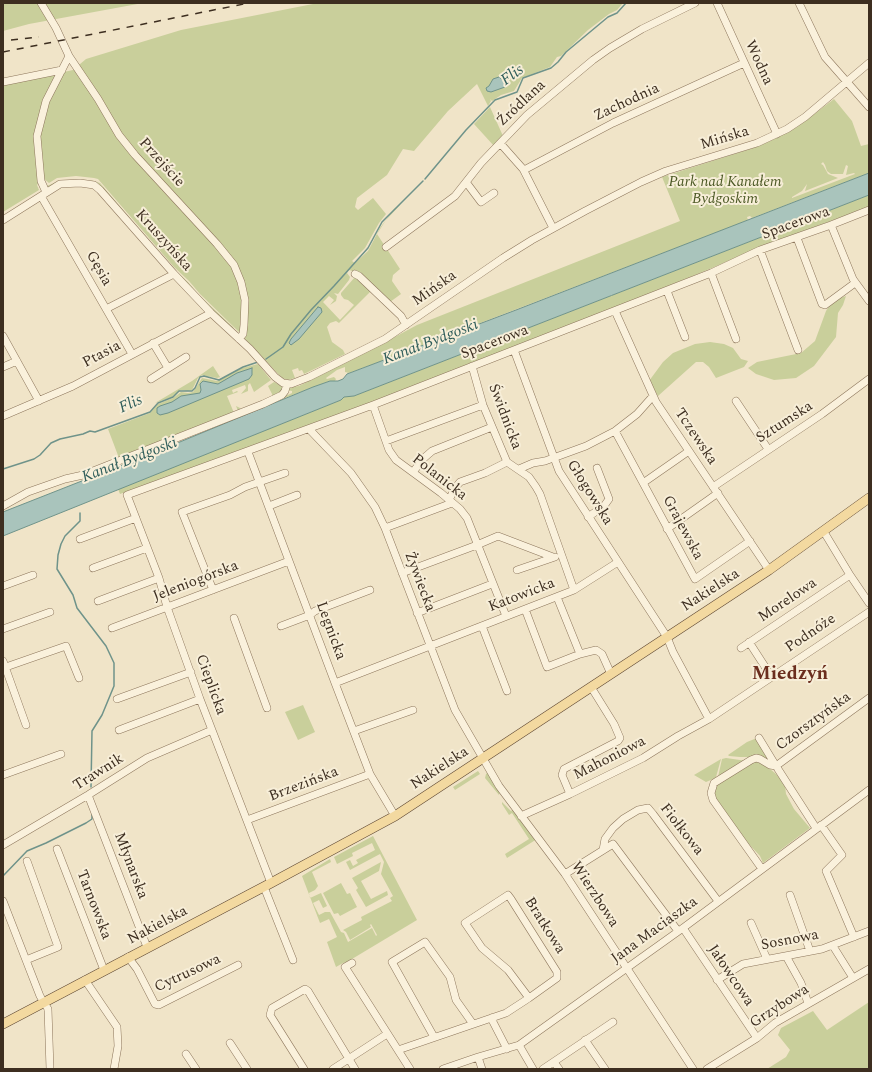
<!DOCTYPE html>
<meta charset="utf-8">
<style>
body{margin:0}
#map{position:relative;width:872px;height:1072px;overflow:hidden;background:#f0e4c8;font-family:Spectral,serif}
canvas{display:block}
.frame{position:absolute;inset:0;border:4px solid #3d2e20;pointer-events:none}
</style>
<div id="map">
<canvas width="872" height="1072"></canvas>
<div class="frame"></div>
</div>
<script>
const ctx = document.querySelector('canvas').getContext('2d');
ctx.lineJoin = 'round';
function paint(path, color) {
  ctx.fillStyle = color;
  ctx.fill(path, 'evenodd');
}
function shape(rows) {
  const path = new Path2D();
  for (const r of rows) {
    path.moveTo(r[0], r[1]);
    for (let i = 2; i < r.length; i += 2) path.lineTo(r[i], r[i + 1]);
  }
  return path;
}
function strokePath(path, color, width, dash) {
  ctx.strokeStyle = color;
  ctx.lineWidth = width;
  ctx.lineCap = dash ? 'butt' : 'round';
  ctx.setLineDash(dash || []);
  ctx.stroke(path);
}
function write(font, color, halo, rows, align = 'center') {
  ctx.font = font + ' Spectral,serif';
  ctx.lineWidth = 4;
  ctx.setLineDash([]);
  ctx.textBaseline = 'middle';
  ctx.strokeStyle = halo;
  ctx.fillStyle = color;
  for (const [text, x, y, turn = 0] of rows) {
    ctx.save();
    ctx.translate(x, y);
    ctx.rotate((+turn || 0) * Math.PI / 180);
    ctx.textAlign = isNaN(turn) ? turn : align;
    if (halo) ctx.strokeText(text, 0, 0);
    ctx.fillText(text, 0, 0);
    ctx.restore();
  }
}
paint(shape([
 [3,3,143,3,29,24,3,31],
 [318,3,623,3,617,10,609,14,588,30,561,56,557,57,550,67,522,78,514,91,501,95,492,101,490,99,491,101,488,106,477,84,448,111,414,151,403,149,387,175,357,198,355,207,358,210,373,198,386,214,379,223,365,248,352,261,355,263,368,251,380,228,394,209,401,204,386,220,377,234,400,269,393,275,392,281,401,294,390,302,356,272,349,270,347,273,350,277,349,280,338,294,334,293,337,296,336,301,330,305,334,300,329,296,323,302,340,320,354,305,348,300,344,299,341,295,341,293,355,277,372,290,339,323,336,321,330,323,327,327,332,342,343,350,345,354,304,374,302,370,299,371,298,368,292,370,295,378,288,380,282,378,245,339,246,328,239,332,200,294,189,281,174,267,98,179,94,178,76,176,57,178,49,183,43,178,37,185,39,190,3,212,3,85,73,70,86,59,181,30],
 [834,99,852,121,861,146,869,144,869,173,752,218,750,216,747,217,748,220,728,228,462,330,462,328,459,329,459,331,421,346,391,357,390,355,386,356,387,359,349,373,345,372,345,367,337,370,326,378,327,379,334,377,336,379,335,381,327,382,269,404,292,393,292,391,287,390,287,388,299,386,380,345,417,325,680,221,662,177,756,147,770,141,797,127],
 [823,162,825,165,827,171,831,174,843,174,846,165,848,166,846,175,854,173,855,174,792,198,792,197,802,191,807,184,805,191,838,178,828,174,823,165,821,164],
 [490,107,503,136,494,146,474,124],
 [61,180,90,180,100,183,172,267,188,282,200,296,233,327,235,331,210,308,173,270,99,184,90,180,65,181,49,187,47,186],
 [869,195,869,207,755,249,712,268,625,304,346,412,120,494,118,489,341,400,344,397,354,396],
 [846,296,843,305,838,313,836,337,814,366,796,378,774,380,756,374,748,368,757,362,801,353,815,341,826,311,831,303,837,299],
 [710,342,724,344,733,348,741,359,748,361,744,367,716,378,709,367,703,362,696,362,658,396,649,381,663,362,673,353,695,344],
 [258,364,271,380,254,392,250,383,248,385,248,391,241,394,246,388,245,385,232,390,233,393,237,391,238,392,227,396,234,413,238,411,236,406,240,408,241,410,238,412,159,443,149,445,142,450,119,458,108,429,150,413,158,404,173,398,181,392,188,393,193,392,202,378,217,381,242,368],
 [213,366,220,377,224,376,217,378,202,375,198,378,192,390,188,391,181,390,172,397,155,403,192,381],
 [274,382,284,387,283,391,272,397,272,394,268,386],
 [303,705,315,732,298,740,285,712],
 [757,738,773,763,759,757,740,757,729,756,728,755,747,742],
 [726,758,747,761,718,777,722,759],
 [721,759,716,777,713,779,706,782,694,775],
 [755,760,770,769,776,774,785,785,786,794,794,809,810,828,763,863,760,856,746,841,715,799,713,786],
 [478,771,480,774,455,790,453,787],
 [488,772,500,791,499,795,485,778,486,774],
 [502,802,511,811,513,809,537,839,507,858,505,854,529,839,512,813,509,815,502,804],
 [373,836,417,920,347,962,343,963,336,967,327,942,337,937,329,919,320,923,302,876,330,859,331,862,312,872,318,886,315,890,309,893,310,898,321,893,327,906,323,908,319,900,313,903,319,915,325,912,330,912,341,932,344,933,348,942,372,928,376,936,377,935,371,924,370,925,371,927,350,940,346,932,343,930,362,920,361,917,392,901,390,898,393,896,381,874,384,862,380,854,350,870,346,862,350,860,353,866,358,863,356,860,375,850,372,843,352,853,353,856,337,864,334,857],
 [381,862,379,871,361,881,371,899,387,891,388,895,366,907,356,890,358,888,352,878],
 [341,883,347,894,350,893,357,907,340,916,338,913,334,914,323,893],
 [869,1002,869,1069,767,1069,786,1057,790,1050,778,1035,781,1028,813,1011,827,1030]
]), '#c9cf9b');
const water = shape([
 [499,77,504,81,506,85,505,87,491,92,487,91,486,88,489,86,493,79,499,77],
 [869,173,869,195,354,396,344,397,341,400,3,536,3,512,158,451,313,387,330,381,338,381,343,379,347,374,516,310,869,173],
 [318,307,321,308,322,312,299,339,291,345,289,343,291,339,318,307],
 [252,368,252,375,249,379,168,413,160,415,157,413,157,408,160,406,172,402,181,396,200,393,201,390,200,384,203,381,218,384,237,373,252,368]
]);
paint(water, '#a9c4bc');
strokePath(water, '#6f938a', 1);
strokePath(shape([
 [425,179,466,130,495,100,517,92,523,78,551,68,558,62,566,52,608,17,617,13,626,3],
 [266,359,283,347,291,334,311,310,334,286,368,248,382,222,423,181],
 [3,469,34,459,40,455,51,443,60,439,83,434,90,431,95,432,150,412,158,403,173,397,179,391,192,391,195,388,200,377,204,376,219,380,243,367,258,362],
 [80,513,80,521,65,536,61,544,58,555,57,569,73,595,77,608,106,646,114,663,114,686,102,715,92,731,91,787],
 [3,876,27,851,46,843,86,823,92,819,92,814]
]), '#6f938a', 1.5);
const minor = shape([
 [41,3,56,28,69,56,98,99,119,135,135,155,217,244,234,265,241,282,245,300,244,325,243,334,239,339],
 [717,3,777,134],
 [799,3,825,57,869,107],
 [3,82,62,70],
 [500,143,523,169,553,228],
 [524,170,613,123,744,63],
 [466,182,481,202,494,193],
 [46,192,41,181,37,136,46,101,69,56],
 [41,196,132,354],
 [3,220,60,184,80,183,94,185,100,190,174,274,211,313,250,349,275,377,283,383,291,384,309,377,385,339,503,258,532,240,585,211,641,182,666,171,757,143,787,129,805,117,869,63],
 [831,225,853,279,869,301],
 [797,238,822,304,825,305,855,283],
 [386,247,455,196,481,163,527,115,593,60,610,48,642,29,695,3],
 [760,250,798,350],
 [711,273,736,339],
 [355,274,359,276,401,316,406,325],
 [667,291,685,337],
 [106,309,174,274],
 [615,311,656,402,769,570],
 [3,336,39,401],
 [153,343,168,368],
 [514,350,559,471,667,637,673,652,709,719],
 [472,366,483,405,507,462,529,477,536,487,540,494,574,590],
 [3,367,17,361],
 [151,379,186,357],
 [736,401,768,449],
 [373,405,389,450,396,460,441,493,460,509,467,518,506,616],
 [3,416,73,386,211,313],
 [309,429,351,473,375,507,385,528,455,710,499,786,565,874,693,1069],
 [615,431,695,579,750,541],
 [386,441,483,405],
 [248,452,335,683,370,774,395,816],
 [519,469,533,463,545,461,586,446,615,431,637,414,653,396],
 [413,472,424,458,432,451,492,427],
 [643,483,689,451],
 [713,487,822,414,869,379],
 [449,500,455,488,460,482,485,473,507,462],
 [3,506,28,492,65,479,83,475,263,404,282,395,285,391,287,384],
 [269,506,297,495],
 [588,517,604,506,609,499,597,468],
 [385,528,452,503],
 [667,529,718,493],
 [824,532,850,575,869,603],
 [80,539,136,518],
 [93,568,147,548],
 [517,570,555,557],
 [402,573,477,545,498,536,553,557],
 [3,586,33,575],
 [213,590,182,512,230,495,245,487,285,473],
 [557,597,580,654],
 [98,601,159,578],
 [525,609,547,667,580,654,596,650,602,654,611,674],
 [417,613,492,584],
 [234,618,267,708],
 [281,626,310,615,315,611,370,590],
 [482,626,507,691],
 [112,628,289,561],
 [3,629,50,612],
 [749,642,771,676],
 [741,648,850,575],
 [3,661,26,725],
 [3,668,66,646,79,678],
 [335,683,574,590,618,562],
 [117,699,191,672],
 [119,730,200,699],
 [354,731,413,710],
 [759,738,776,766,770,765,760,759,756,758,751,760,714,783,711,793,713,800,762,869],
 [3,775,61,754],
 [570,794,562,775,564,769,618,741,620,738,614,724,591,687],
 [88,795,147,947],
 [521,816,570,794,643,758,678,736,709,719,869,612],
 [247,820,370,774],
 [821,825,842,855,826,871,854,937],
 [816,828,776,766,869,698],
 [3,845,88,795,147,758,212,730],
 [57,849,104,970],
 [603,850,605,839,613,828,623,819,638,810,648,808,653,814,718,901],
 [565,874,613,844,678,931],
 [271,883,200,699,167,607,159,578,127,495,373,405,711,273,760,250,831,225,869,210],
 [264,887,293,960],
 [790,895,810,951],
 [3,901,40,996,48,1009,50,1069],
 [751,923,767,959],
 [683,928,757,1038],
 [833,946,853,978],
 [786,956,801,983,808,1003],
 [128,957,137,969,155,1004,159,1005,238,965],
 [26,960,58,947,27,861],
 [352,963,345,967,410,1069],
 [85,980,117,1027,118,1046,114,1069],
 [717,980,743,964,822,949,869,931],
 [491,1018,507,1049],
 [434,1037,392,962,425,942,450,977,456,1000,473,1024],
 [585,1040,605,1069],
 [230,1043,247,1069],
 [519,1045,533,1069],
 [398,1050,506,1013,529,998,557,978,557,972,511,899,508,895,465,923,482,948,508,970,529,998],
 [186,1054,196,1069],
 [478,1057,482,1069],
 [554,1062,559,1069],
 [304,1069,270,1015,272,1008,305,989,308,991,355,1069],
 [333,1069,387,1034],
 [443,1069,478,1057,519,1045,683,928,869,790],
 [543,1069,613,1022],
 [707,1069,757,1038,775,1023,869,969]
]);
const major = shape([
 [3,1024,271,883,395,816,769,570,869,498]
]);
strokePath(minor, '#8d765c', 8);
strokePath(major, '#5b4430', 10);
strokePath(minor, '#faf1dc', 7);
strokePath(major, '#f3d9a0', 9);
strokePath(shape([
 [11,40,39,37],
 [3,52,249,3]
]), '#3d2e20', 1.5, [7, 7]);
write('15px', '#3d2e20', '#f7eed8', [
 ["Wodna",758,63,65],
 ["Zachodnia",627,103,-25],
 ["Źródlana",522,104,-43],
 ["Mińska",725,139,-17],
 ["Przejście",161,163,48],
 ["Spacerowa",796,224,-20],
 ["Kruszyńska",163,241,48],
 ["Gęsia",98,269,60],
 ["Mińska",435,289,-35],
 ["Spacerowa",495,343,-21],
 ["Ptasia",102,355,-28],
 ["Świdnicka",504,417,69],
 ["Sztumska",785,423,-33],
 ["Tczewska",695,437,56],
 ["Polanicka",439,478,38],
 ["Głogowska",589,493,58],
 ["Grajewska",682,528,62],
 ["Jeleniogórska",196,582,-21],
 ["Żywiecka",419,582,69],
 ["Nakielska",711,591,-33],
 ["Katowicka",522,596,-21],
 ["Morelowa",788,601,-34],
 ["Legnicka",330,631,70],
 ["Podnóże",811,634,-34],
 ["Cieplicka",210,685,70],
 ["Czorsztyńska",814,722,-36],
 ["Mahoniowa",610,759,-27],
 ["Nakielska",440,769,-33],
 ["Trawnik",99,773,-32],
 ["Brzezińska",304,785,-21],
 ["Fiołkowa",681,830,52],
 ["Młynarska",130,866,69],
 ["Wierzbowa",594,895,57],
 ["Tarnowska",93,905,69],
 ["Nakielska",158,926,-28],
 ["Bratkowa",544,926,58],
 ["Jana Maciaszka",655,931,-36],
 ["Sosnowa",790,941,-11],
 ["Cytrusowa",188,974,-25],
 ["Jałowcowa",730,976,56],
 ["Grzybowa",780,1007,-33]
]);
write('italic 15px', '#4d5a26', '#f7eed8', [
 ["Park nad Kanałem",725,183],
 ["Bydgoskim",725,200]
]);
write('italic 16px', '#2f5d5a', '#f7eed8', [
 ["Flis",513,76,-36],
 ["Kanał Bydgoski",431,343,-21],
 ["Flis",131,405,-24],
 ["Kanał Bydgoski",130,461,-21]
]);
write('bold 19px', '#6b2e1e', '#f7eed8', [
 ["Miedzyń",790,675]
]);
</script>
